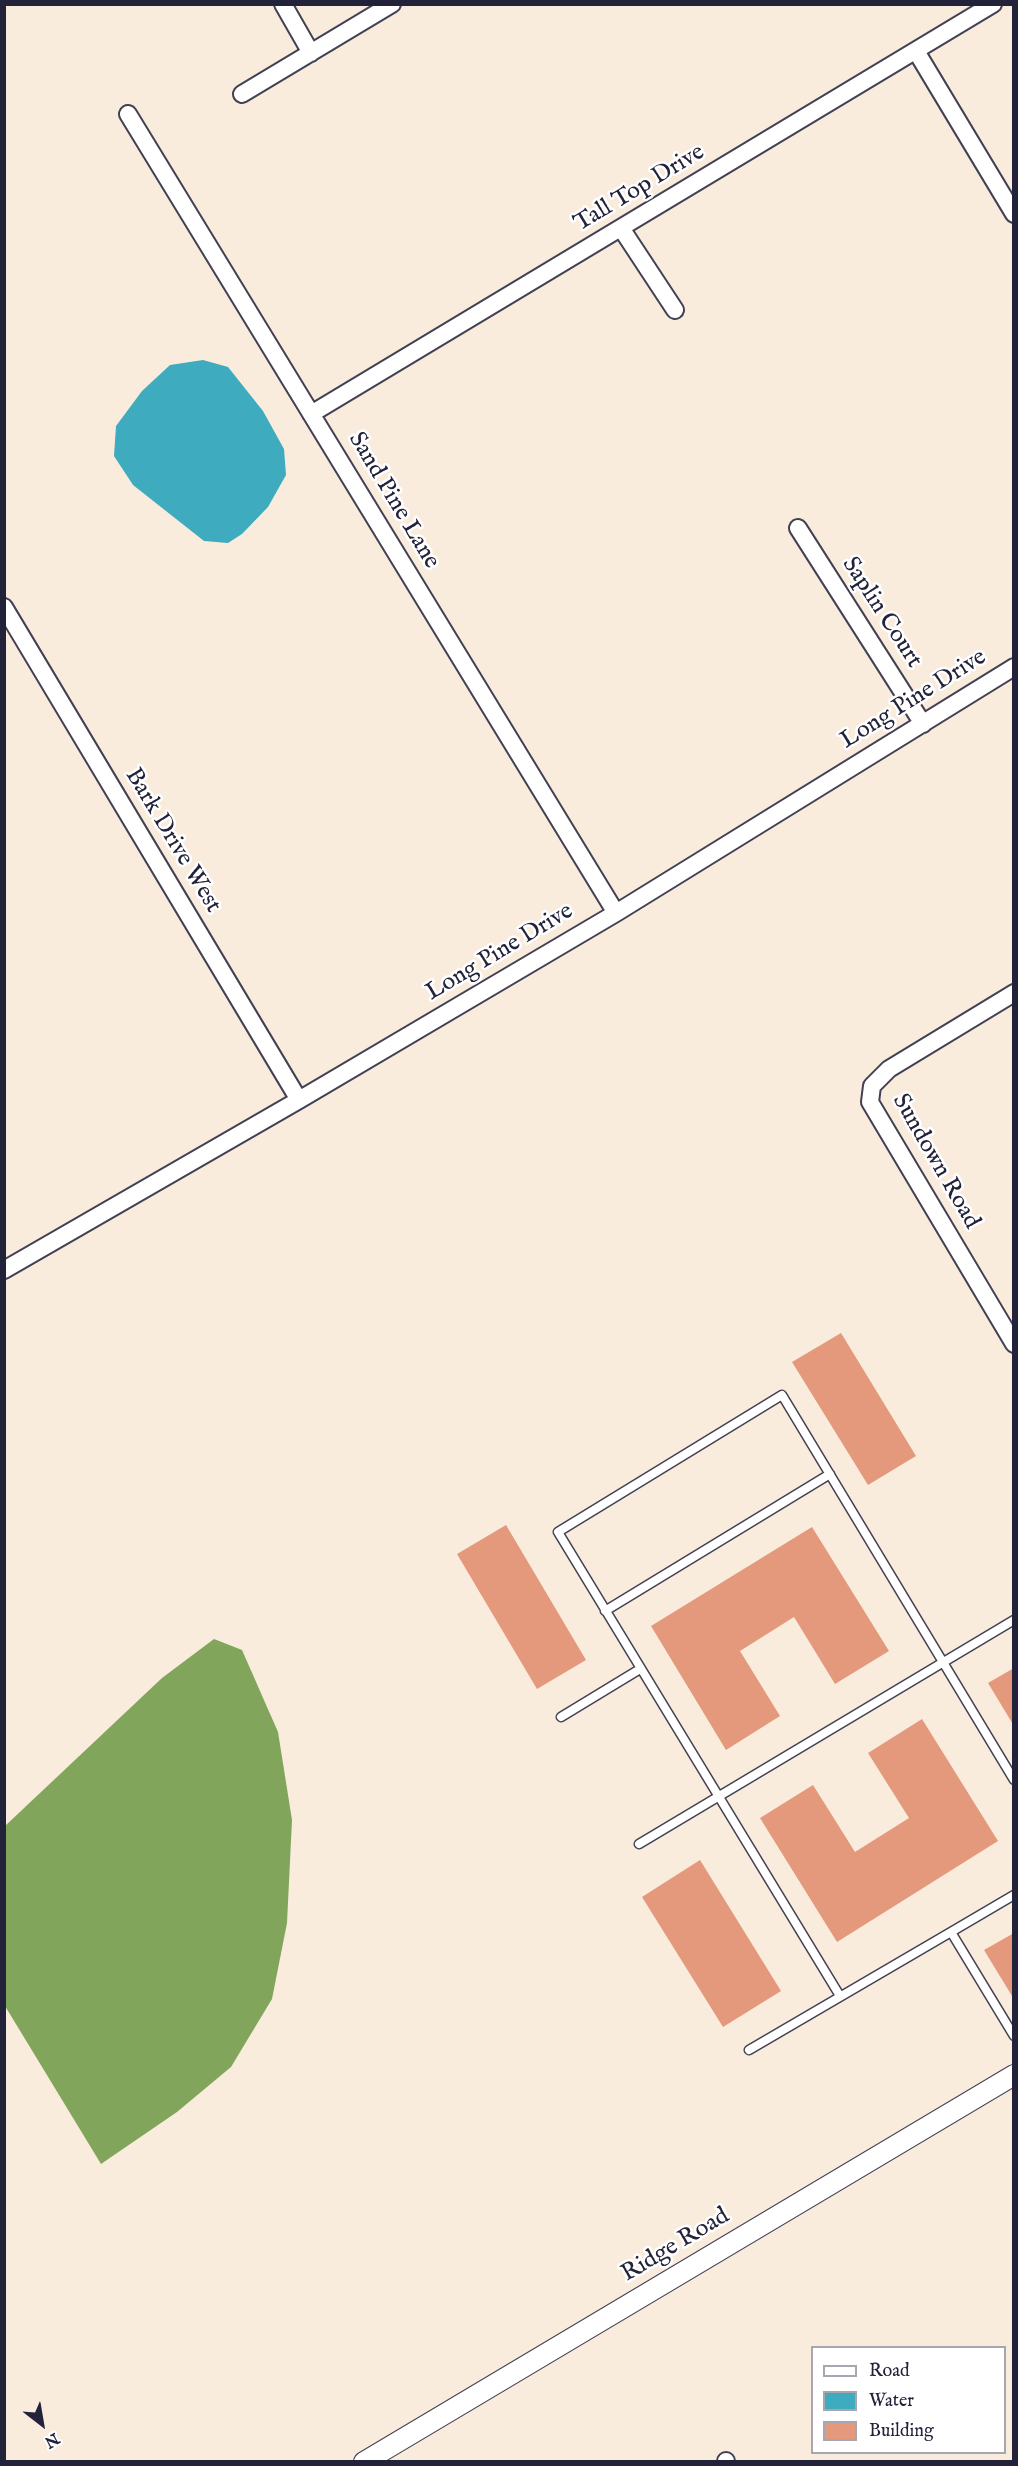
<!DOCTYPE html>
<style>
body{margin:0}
#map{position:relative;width:1018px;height:2466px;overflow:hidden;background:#f9ecdc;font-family:"IM FELL English",serif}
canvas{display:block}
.frame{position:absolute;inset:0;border:6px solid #22223b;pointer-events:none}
.legend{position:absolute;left:811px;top:2346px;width:195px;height:108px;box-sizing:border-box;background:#fff;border:2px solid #a7a7b1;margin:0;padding:8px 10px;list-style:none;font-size:18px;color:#22223b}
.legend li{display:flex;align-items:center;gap:12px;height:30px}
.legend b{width:30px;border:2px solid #a7a7b1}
.north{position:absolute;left:12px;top:2394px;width:60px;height:60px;-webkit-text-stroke:4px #fff;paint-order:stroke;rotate:149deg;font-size:16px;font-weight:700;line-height:24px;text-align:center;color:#22223b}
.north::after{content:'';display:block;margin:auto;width:21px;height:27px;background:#22223b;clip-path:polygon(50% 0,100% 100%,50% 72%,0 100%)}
</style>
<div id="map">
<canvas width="1018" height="2466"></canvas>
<div class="frame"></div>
<ul class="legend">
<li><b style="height:8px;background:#fff"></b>Road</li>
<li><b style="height:16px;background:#3fabbf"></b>Water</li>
<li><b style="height:16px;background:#e4987c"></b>Building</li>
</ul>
<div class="north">N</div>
</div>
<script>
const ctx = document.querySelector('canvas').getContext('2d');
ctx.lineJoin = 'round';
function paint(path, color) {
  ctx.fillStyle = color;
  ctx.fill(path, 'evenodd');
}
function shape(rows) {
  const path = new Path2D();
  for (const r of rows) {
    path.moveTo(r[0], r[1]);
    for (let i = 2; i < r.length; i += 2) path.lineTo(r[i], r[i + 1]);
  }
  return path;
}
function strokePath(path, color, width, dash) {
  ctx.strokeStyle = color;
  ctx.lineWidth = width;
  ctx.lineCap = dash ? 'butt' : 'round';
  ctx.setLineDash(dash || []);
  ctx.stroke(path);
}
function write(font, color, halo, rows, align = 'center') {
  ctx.font = font + ' "IM FELL English",serif';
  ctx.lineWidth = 5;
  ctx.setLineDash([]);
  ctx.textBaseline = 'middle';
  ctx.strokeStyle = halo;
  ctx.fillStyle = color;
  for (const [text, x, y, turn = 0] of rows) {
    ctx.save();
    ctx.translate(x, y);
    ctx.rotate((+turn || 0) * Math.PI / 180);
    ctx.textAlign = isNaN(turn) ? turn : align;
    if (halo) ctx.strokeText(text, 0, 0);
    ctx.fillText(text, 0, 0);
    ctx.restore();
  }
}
paint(shape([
 [214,1639,242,1650,278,1732,292,1820,287,1923,272,1999,231,2067,177,2112,101,2164,5,2006,5,1826,162,1678]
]), '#81a55b');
paint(shape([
 [203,360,228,367,263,411,284,449,286,475,268,507,242,534,228,543,204,541,133,485,114,456,116,426,142,391,170,365]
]), '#3fabbf');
paint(shape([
 [841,1333,916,1456,868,1485,792,1362],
 [506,1525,586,1660,537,1689,457,1554],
 [812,1527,889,1651,835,1684,794,1617,740,1651,780,1716,726,1750,651,1626],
 [1014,1668,1014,1726,988,1683],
 [922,1719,998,1841,837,1942,760,1818,813,1785,855,1852,909,1818,868,1753],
 [700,1860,781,1991,723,2027,642,1897],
 [1014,1933,1014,1995,1012,1996,984,1950]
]), '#e4987c');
const service = shape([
 [605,1611,830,1474],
 [561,1717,640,1669],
 [639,1844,1014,1620],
 [951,1932,1014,1895],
 [840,1996,558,1532,782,1395,1014,1780],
 [749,2050,951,1932,1014,2036]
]);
const minor = shape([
 [283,4,311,53],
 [916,51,1014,214],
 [242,94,392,4],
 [128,114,616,913],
 [621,228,675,310],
 [311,414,993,4],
 [798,528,923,724],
 [4,607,299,1100],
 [1014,993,889,1069,872,1086,870,1102,1014,1344],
 [4,1270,299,1100,616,913,1014,667],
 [726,2461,726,2462]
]);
const tertiary = shape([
 [364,2462,1014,2075]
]);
strokePath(service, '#424053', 11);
strokePath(minor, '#424053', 20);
strokePath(tertiary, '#424053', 22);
strokePath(service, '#fff', 8);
strokePath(minor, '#fff', 16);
strokePath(tertiary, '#fff', 20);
write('24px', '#22223b', '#fff', [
 ["Tall Top Drive",640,189,-31],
 ["Sand Pine Lane",393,501,59],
 ["Saplin Court",881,613,57],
 ["Long Pine Drive",914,700,-32],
 ["Bark Drive West",172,841,59],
 ["Long Pine Drive",500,953,-31],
 ["Sundown Road",935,1162,60],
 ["Ridge Road",676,2246,-31]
]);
</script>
